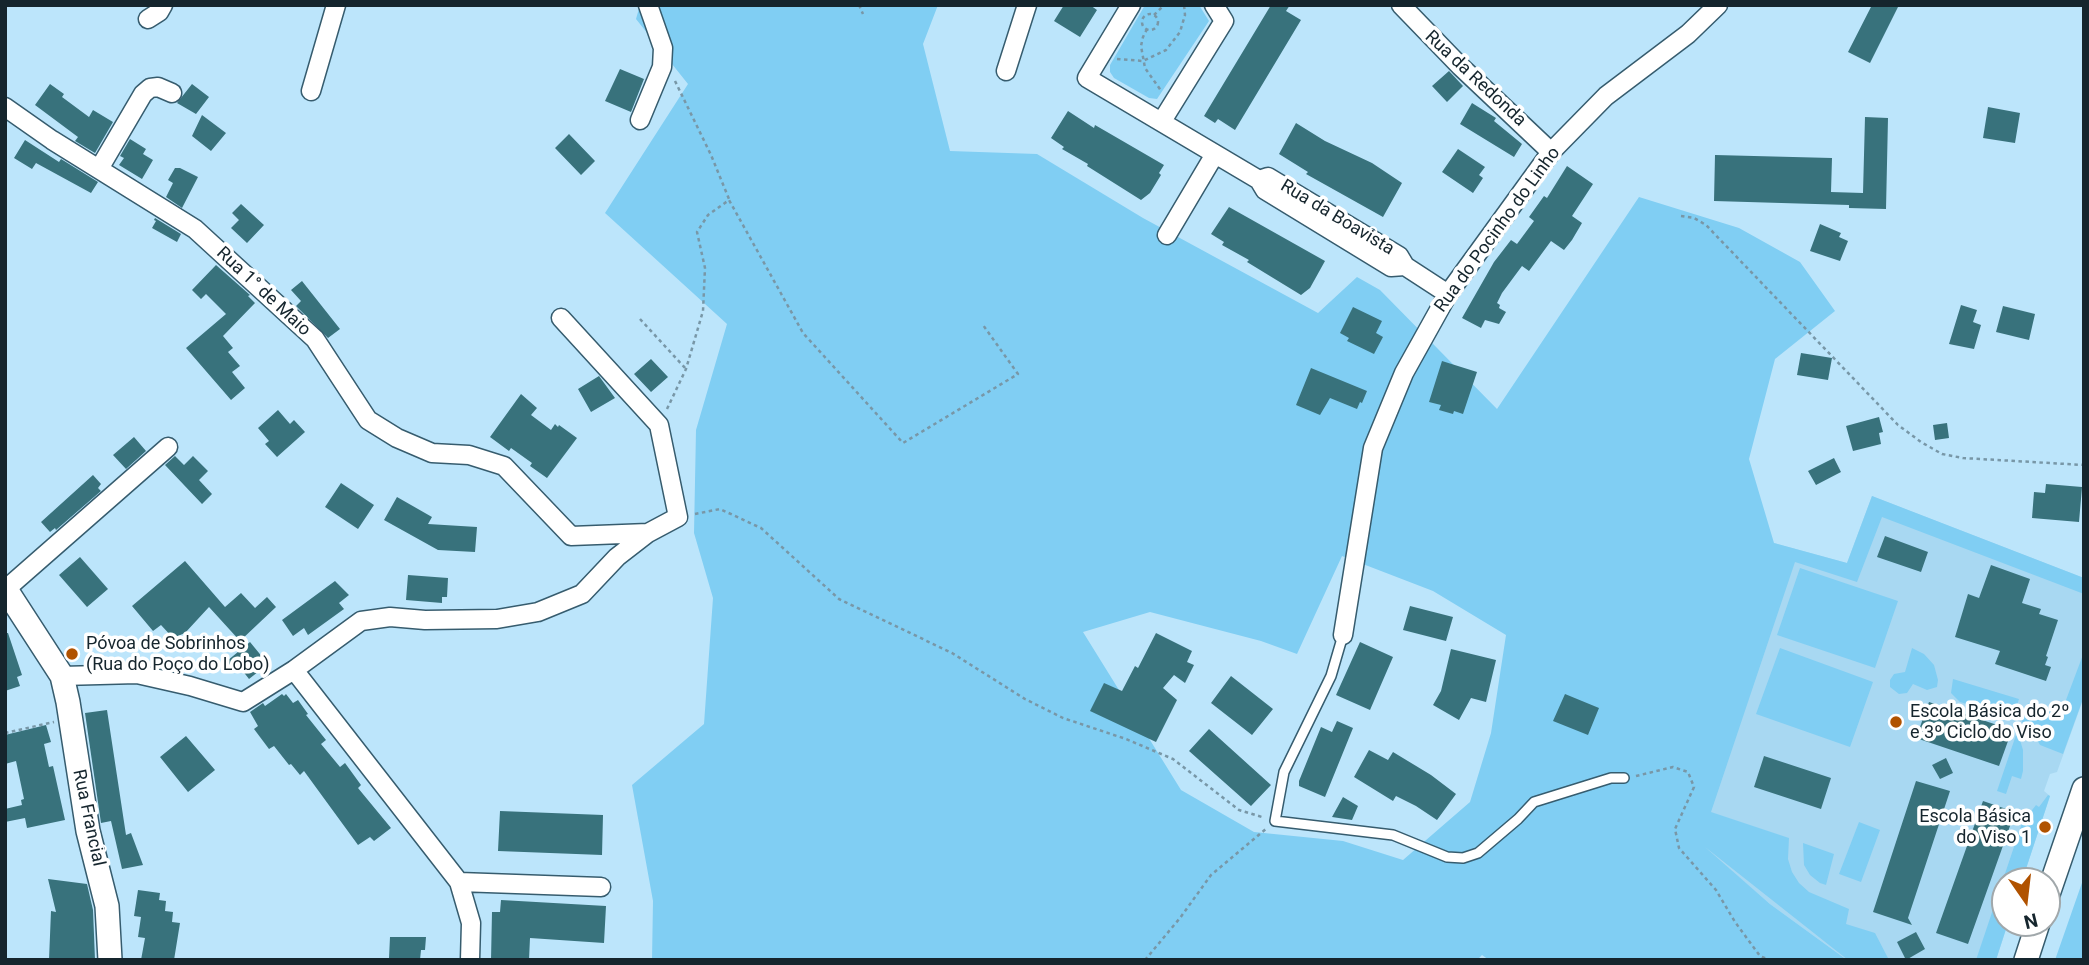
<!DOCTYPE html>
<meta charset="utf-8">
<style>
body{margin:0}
#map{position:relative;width:2089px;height:965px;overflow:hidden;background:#bce5fb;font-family:Roboto,sans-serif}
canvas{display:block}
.frame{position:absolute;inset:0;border:7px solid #15252d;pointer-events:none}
.north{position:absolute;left:1991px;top:867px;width:70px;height:70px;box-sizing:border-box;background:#fff;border:2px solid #a1a8ab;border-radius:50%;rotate:166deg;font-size:19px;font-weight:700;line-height:28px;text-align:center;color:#15252d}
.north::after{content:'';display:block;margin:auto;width:24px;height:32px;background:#b05200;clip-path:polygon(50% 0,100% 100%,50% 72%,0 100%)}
</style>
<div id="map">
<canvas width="2089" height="965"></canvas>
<div class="frame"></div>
<div class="north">N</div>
</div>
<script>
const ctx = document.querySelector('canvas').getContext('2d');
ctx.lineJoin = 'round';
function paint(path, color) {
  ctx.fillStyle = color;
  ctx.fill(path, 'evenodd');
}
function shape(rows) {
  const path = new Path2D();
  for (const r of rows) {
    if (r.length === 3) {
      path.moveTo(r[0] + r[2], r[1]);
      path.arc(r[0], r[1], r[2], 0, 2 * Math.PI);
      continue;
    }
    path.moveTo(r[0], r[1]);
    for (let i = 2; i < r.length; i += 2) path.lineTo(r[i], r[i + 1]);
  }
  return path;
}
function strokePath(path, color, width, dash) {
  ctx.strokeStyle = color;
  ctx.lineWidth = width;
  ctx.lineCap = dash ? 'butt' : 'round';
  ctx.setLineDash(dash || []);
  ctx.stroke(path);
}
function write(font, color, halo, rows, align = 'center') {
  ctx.font = font + ' Roboto,sans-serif';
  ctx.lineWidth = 7;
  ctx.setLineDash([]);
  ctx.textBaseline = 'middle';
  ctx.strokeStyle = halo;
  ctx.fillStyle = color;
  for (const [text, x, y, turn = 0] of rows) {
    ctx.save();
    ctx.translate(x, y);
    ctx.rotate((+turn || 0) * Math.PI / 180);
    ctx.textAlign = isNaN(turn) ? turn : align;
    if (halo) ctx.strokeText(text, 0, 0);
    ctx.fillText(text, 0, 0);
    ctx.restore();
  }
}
paint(shape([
 [1872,496,2084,578,2084,697,2057,772,2050,774,2044,791,2050,796,2022,881,2005,881,2005,923,2008,923,1996,960,1847,960,1770,904,1684,830,1774,543,1847,563]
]), '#a8d8f2');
paint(shape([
 [640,5,938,5,923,44,950,151,1037,154,1143,218,1318,313,1357,277,1380,290,1497,409,1639,197,1739,228,1800,262,1835,311,1775,359,1749,459,1774,543,1847,563,1872,496,2084,578,2084,594,1882,517,1857,582,1795,562,1711,812,1789,838,1788,859,1792,872,1799,883,1809,892,1849,909,1846,924,1875,933,1889,960,1848,960,1705,847,1770,904,1847,960,1489,960,1482,955,1477,960,652,960,653,901,632,785,704,724,713,598,694,533,696,430,727,324,605,213,688,84,636,19],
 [1342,556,1433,591,1506,635,1491,733,1470,802,1403,860,1343,841,1254,832,1181,790,1083,632,1150,612,1261,641,1297,654],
 [1145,5,1199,5,1209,21,1157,99,1149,98,1114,78,1110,72,1110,65],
 [1800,568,1898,601,1875,668,1777,635],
 [1780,648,1873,682,1850,747,1756,714],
 [1912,648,1924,654,1934,665,1938,680,1937,687,1927,690,1913,684,1907,693,1899,694,1890,687,1890,680,1894,674,1905,672],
 [2084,652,2084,696,2063,754,2040,745,2028,724,2022,722,2028,703,2060,716],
 [1953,679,2019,699,2013,718,1960,702,1951,693],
 [2016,735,2020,740,2023,750,2023,771,2021,779,2012,776,2006,794,1997,791],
 [2048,795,2050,796,2022,881,2005,881,2005,923,2008,923,1996,960,1976,960,2022,823,2036,805,2039,807],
 [1859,822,1880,830,1861,882,1839,874],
 [1803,843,1834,854,1826,885,1820,883,1810,875,1804,865],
 [2084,877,2084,960,2055,960]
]), '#80cef3');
paint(shape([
 [1064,5,1090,5,1097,10,1080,37,1054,21],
 [1271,5,1290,5,1286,11,1301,20,1235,130,1218,119,1215,123,1204,116],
 [1872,5,1899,5,1870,63,1848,52],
 [620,69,644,79,631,112,605,101],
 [1449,71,1463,86,1447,102,1432,86],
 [50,84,64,94,62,97,89,117,93,110,113,122,95,153,75,141,78,137,35,105],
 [192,84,209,97,196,114,177,103],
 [1472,103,1496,118,1494,121,1522,144,1514,157,1460,124],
 [1988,107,2020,113,2015,143,1983,138],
 [1068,111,1094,128,1095,125,1164,165,1159,173,1161,175,1150,193,1141,200,1087,166,1088,164,1062,149,1064,147,1051,138],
 [202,115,226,133,211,151,192,136],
 [1865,117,1888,118,1886,209,1849,208,1849,205,1714,201,1715,155,1832,158,1831,192,1863,193],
 [1296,123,1325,141,1372,163,1402,183,1383,217,1306,174,1308,172,1279,154],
 [569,134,595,161,581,175,555,148],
 [130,139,146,149,143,154,153,160,142,179,119,165,124,158,120,156],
 [25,140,59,162,61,159,98,182,91,193,36,163,32,169,14,158],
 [1458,149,1485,167,1479,175,1483,178,1473,193,1442,172],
 [1567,166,1593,184,1572,216,1582,223,1572,240,1564,250,1551,241,1529,271,1522,266,1502,293,1497,303,1500,305,1499,308,1506,312,1499,324,1485,320,1481,328,1462,318,1494,262,1511,240,1517,244,1534,221,1529,217,1544,196,1547,198],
 [175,168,180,168,198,177,182,208,166,197,173,183,168,180],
 [241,204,264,225,247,243,231,228,239,220,232,213],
 [1229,207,1325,261,1310,288,1301,295,1247,262,1249,260,1222,245,1224,242,1211,234],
 [155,218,181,234,177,242,152,228,156,221,154,220],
 [1820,224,1841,233,1839,237,1848,241,1840,261,1810,251],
 [216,265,250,295,248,296,255,303,223,336,233,348,228,352,240,366,232,372,245,388,231,400,186,348,226,314,206,294,201,299,192,290],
 [302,281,340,329,328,338,296,306,301,301,291,290],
 [1961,305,1977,310,1973,322,1981,325,1974,349,1949,344],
 [2003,306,2035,314,2029,340,1996,332],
 [1353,307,1382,321,1376,333,1383,337,1374,354,1347,341,1349,338,1340,333],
 [1801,353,1832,358,1828,380,1797,375],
 [651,359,668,377,651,392,634,374],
 [1442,361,1477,372,1463,414,1454,411,1453,414,1439,410,1441,405,1429,402],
 [1311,368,1367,391,1362,403,1360,402,1357,409,1330,398,1320,415,1296,405],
 [599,376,615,398,591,412,578,389],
 [521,394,537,408,531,415,551,430,555,424,558,427,559,425,577,438,547,478,530,466,532,463,511,448,509,451,490,437],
 [278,410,290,424,294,420,305,432,277,457,265,444,269,441,258,428],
 [1879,417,1883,432,1879,433,1881,444,1853,451,1846,426],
 [1947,423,1949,438,1935,440,1933,425],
 [134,437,146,451,126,469,113,455],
 [175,456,184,465,193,456,208,471,199,480,212,494,202,504,165,465],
 [1834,458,1841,472,1816,485,1808,471],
 [93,475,101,484,98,488,101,491,56,530,55,528,50,532,41,522],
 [341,483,374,505,358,529,325,507],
 [2046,484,2082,487,2079,522,2032,518,2034,492,2045,493],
 [397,497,432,517,428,524,477,527,475,552,438,550,384,520],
 [1885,536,1928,552,1921,572,1877,557],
 [80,557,108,589,87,607,59,575],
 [185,561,225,607,241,593,255,608,267,597,276,607,240,641,209,607,185,633,173,638,161,625,153,631,132,606],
 [1991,565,2030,579,2022,603,2041,609,2039,614,2058,620,2046,656,2048,657,2045,665,2051,667,2046,681,1995,664,2000,651,1955,637,1968,594,1979,598],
 [408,575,448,578,447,597,442,597,442,603,406,600],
 [335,581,349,595,339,603,344,609,308,635,304,628,293,636,282,620],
 [1410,606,1453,617,1446,641,1403,630],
 [5,633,8,633,22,675,17,677,20,686,5,691],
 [1156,633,1192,651,1187,662,1194,665,1185,683,1174,675,1163,688,1177,700,1156,742,1090,711,1104,683,1122,691,1135,666,1138,668],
 [250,642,268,664,249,679,242,670,237,673,227,661],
 [1360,642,1393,657,1370,710,1336,695],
 [1451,649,1496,660,1486,702,1471,698,1459,720,1433,705,1441,691],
 [1231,676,1273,709,1252,735,1211,703],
 [282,694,284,696,286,694,293,703,298,700,308,714,306,715,326,740,321,744,340,767,345,763,361,785,358,788,391,828,374,841,370,837,358,845,304,771,300,775,291,764,289,765,274,746,269,749,254,729,258,726,250,712,263,703,265,706],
 [1565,694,1599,708,1588,735,1553,721],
 [1929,702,2012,730,1999,766,1916,738],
 [107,710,126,835,131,833,143,865,122,869,111,821,101,823,85,713],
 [1337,721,1353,728,1325,797,1299,786,1299,781,1321,727,1332,732],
 [46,725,51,742,44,744,49,767,53,766,65,820,27,828,25,818,5,822,5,809,22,805,21,800,24,799,16,761,5,764,5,735],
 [1209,729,1271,785,1251,806,1189,751],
 [186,736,215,770,188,792,160,757],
 [1369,750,1388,760,1393,752,1431,775,1456,794,1437,820,1416,806,1396,796,1393,801,1354,777],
 [1764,756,1831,778,1821,809,1754,787],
 [1946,758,1953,773,1940,779,1932,765],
 [1916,781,1950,791,1908,918,1912,925,1873,912],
 [1343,797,1358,806,1352,820,1332,817],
 [1983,801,2015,812,1968,944,1936,933],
 [500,811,603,815,602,855,498,851],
 [48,879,87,884,93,910,95,960,49,960,51,911,56,912],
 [138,890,160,893,159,900,166,901,165,911,173,912,172,922,180,923,174,960,141,960,145,938,138,937,141,917,134,916],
 [501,900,606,906,604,943,530,938,529,960,491,960,492,912,500,912],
 [1916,932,1925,949,1906,960,1897,942],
 [390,937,426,937,425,950,421,950,420,960,389,959]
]), '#38727c');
const service = shape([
 [1343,635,1331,676,1284,772,1275,821,1393,835,1447,857,1463,858,1478,853,1518,819,1534,802,1611,778,1624,778]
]);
const minor = shape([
 [1131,5,1087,78,1259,180,1265,190,1391,267,1405,266],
 [1401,5,1460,66,1551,152],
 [148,19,159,12,163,5],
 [1006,71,1027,5],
 [311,91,336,5],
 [5,107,52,140,195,229,315,339,368,420,397,438,432,453,469,455,504,466,571,536,648,533],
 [640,120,662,67,663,48,648,5],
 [1162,121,1224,21,1214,5],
 [99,169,143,94,150,88,158,87,172,93],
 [1259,180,1268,177,1399,256,1405,266,1448,294],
 [1167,235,1215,154],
 [6,589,168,447],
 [1343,635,1373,448,1404,373,1448,294,1551,152,1606,96,1688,34,1718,5],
 [294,670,459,882,471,923,470,960],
 [62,676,137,674,190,686,243,702,294,670,361,621,390,617,425,620,497,619,538,612,582,594,617,557,648,533,678,517,659,425,561,318],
 [459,882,601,887]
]);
const tertiary = shape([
 [5,588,62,676,68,702,88,831,107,906,110,960],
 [2047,897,2084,789],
 [2026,960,2038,923]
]);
strokePath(service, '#365c6e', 12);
strokePath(minor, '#365c6e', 21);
strokePath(tertiary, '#365c6e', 26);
strokePath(shape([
 [859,5,863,14],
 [1150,22,8],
 [1154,15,1164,5],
 [1147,29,1143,37,1141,46,1145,68,1162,92],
 [1117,59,1143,61,1166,50,1180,32,1185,15,1184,5],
 [675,81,711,155,729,199],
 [1681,216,1694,218,1706,225,1898,425,1921,442,1942,454,1963,458,2084,465],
 [640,319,686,369],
 [667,409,686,369,703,311,705,268,697,232,708,215,729,200,803,333,903,443,1018,374,983,325],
 [695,514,720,509,761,528,839,599,952,653,1025,699,1063,718,1126,739,1173,759,1239,810,1262,817],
 [5,733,54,722],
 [1636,776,1673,767,1688,772,1694,787,1675,829,1679,848,1716,890,1735,922,1760,956,1769,960],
 [1145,960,1180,918,1211,875,1267,828]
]), '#7897a7', 2.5, [3.5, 3.5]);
strokePath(service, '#fff', 9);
strokePath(minor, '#fff', 18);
strokePath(tertiary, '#fff', 23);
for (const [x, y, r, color] of [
 [72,654,7,"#b05200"],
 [1896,722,7,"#b05200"],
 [2045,827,7,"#b05200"]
]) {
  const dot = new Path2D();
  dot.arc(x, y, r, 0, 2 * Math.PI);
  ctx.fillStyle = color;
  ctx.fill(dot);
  strokePath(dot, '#fff', 2.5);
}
write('18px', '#15252d', '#fff', [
 ["Rua da Redonda",1475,79,43],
 ["Rua da Boavista",1337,218,31],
 ["Rua do Pocinho do Linho",1498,230,-54],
 ["Rua 1° de Maio",263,292,43],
 ["Rua Francial",88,818,78]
]);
write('18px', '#15252d', '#fff', [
 ["Póvoa de Sobrinhos",86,644],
 ["(Rua do Poço do Lobo)",86,665],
 ["Escola Básica do 2º",1910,712],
 ["e 3º Ciclo do Viso",1910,733],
 ["Escola Básica",2031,817,"right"],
 ["do Viso 1",2031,838,"right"]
], 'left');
</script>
